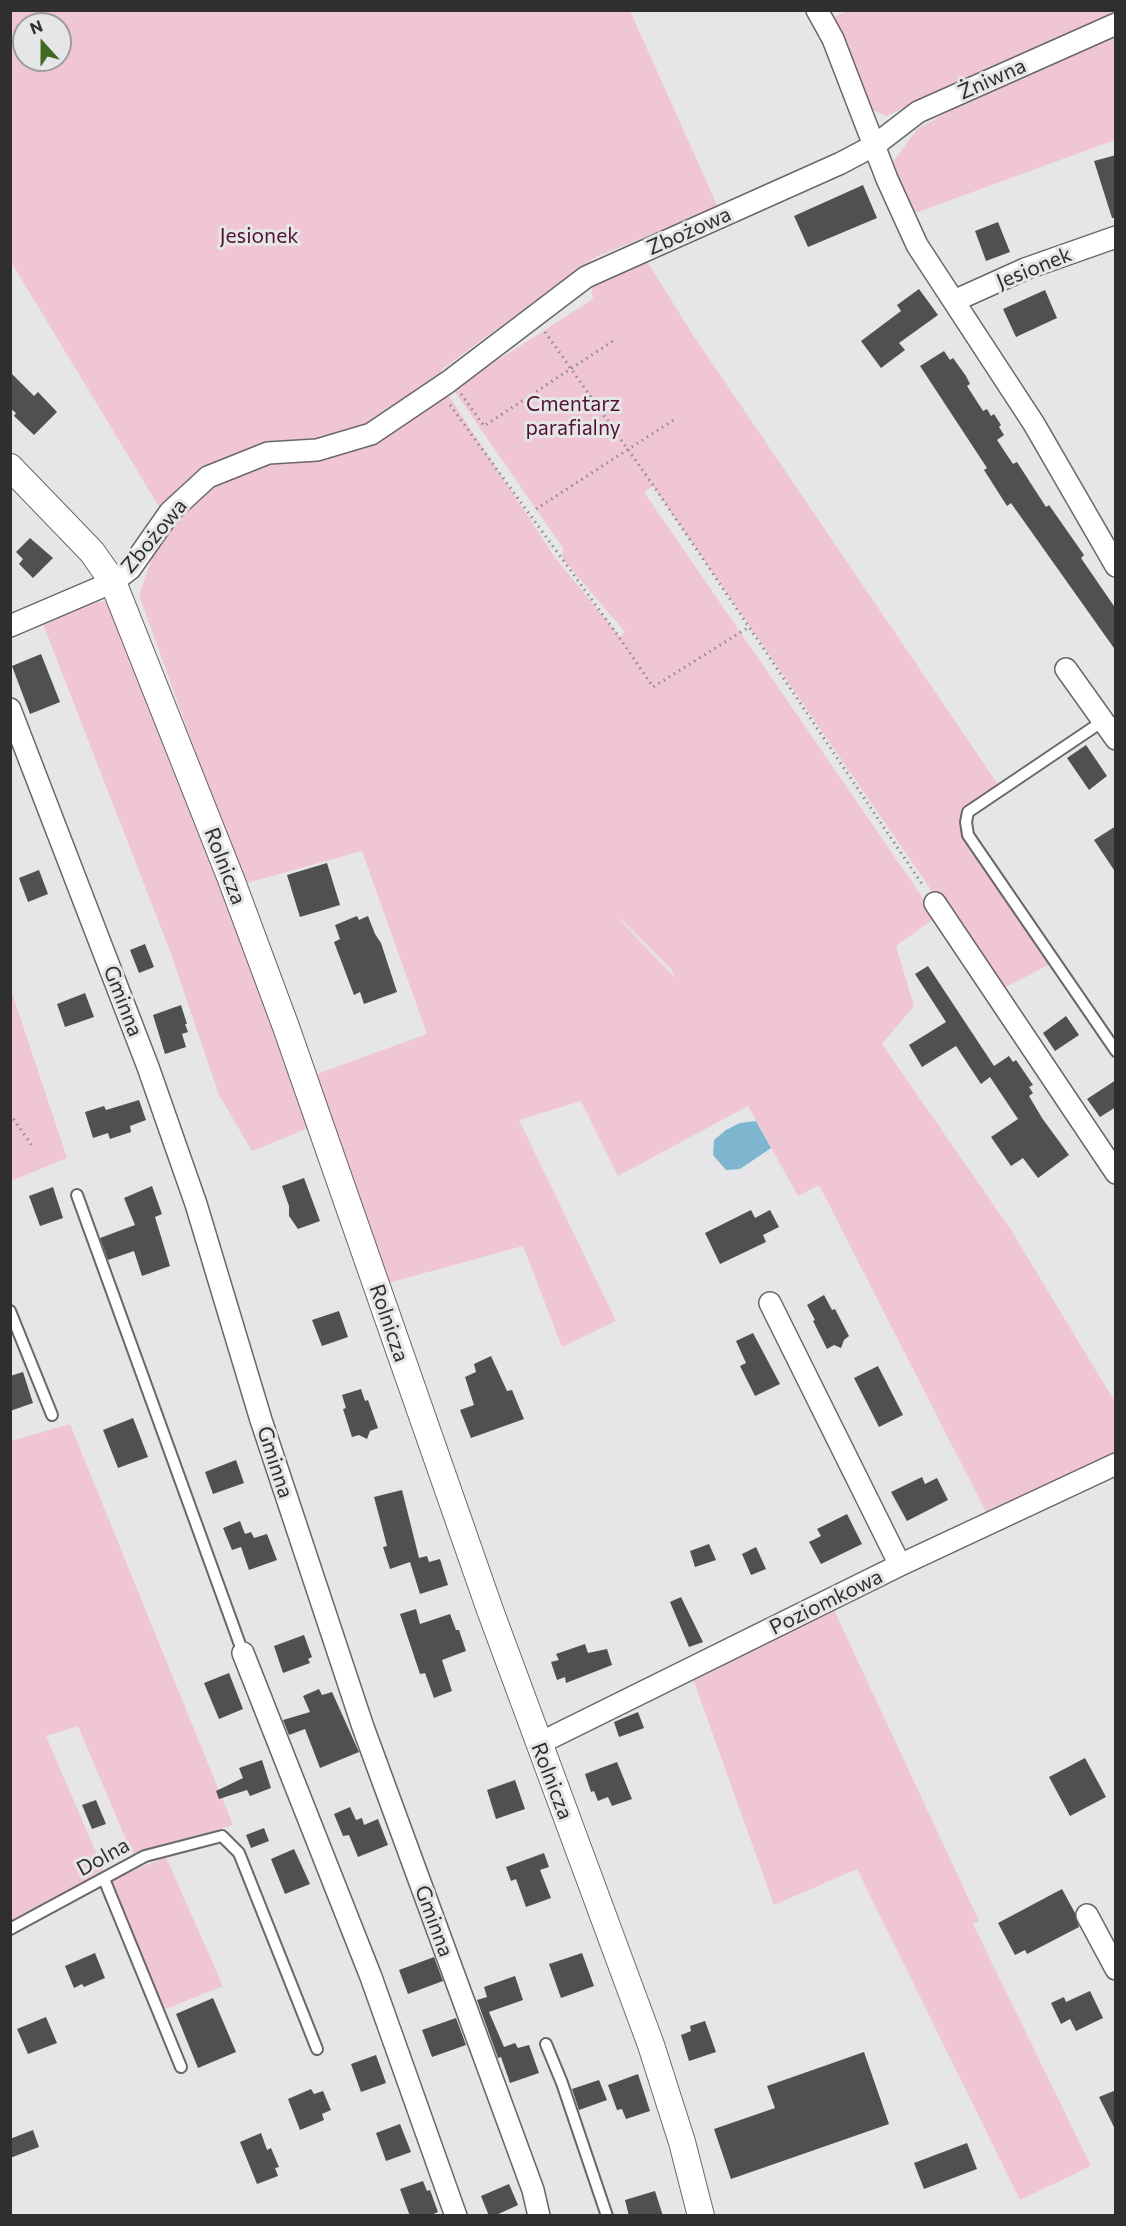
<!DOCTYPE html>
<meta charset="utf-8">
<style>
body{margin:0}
#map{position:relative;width:1126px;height:2226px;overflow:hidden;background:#e6e6e9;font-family:Commissioner,sans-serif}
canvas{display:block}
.frame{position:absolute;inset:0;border:12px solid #2f2e30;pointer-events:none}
.north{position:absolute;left:12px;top:12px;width:60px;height:60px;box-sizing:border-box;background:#e6e6e9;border:2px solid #9d9c9f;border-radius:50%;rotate:339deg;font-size:16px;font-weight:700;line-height:24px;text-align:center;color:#2f2e30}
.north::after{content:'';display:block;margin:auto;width:21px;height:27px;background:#426924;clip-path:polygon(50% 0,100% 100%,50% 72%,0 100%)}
</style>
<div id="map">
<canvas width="1126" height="2226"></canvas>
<div class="frame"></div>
<div class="north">N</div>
</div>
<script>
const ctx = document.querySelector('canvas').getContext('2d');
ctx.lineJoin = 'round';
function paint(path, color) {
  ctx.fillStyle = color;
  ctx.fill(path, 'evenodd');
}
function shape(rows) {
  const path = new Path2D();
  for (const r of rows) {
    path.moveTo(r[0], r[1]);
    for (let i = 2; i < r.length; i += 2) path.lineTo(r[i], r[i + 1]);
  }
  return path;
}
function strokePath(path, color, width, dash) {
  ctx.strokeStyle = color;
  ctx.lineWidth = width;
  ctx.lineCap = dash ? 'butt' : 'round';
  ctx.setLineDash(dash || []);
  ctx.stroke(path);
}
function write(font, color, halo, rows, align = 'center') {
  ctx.font = font + ' Commissioner,sans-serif';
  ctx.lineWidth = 6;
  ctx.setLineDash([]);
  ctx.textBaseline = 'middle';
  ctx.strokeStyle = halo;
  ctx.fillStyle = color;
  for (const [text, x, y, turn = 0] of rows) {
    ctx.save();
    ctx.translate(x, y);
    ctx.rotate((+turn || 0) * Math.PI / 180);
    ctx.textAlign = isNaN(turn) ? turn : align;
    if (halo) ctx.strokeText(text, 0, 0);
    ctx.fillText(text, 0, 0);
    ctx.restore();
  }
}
paint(shape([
 [848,10,1116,11,1115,16,886,116,871,109,830,20],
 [11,11,630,11,718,207,596,257,441,370,445,390,556,559,620,637,625,632,562,558,563,548,453,389,593,299,591,283,645,258,693,335,997,783,1003,794,971,812,969,826,1060,959,1000,990,653,486,644,492,936,917,896,946,914,1006,882,1044,1011,1230,1115,1402,1115,1453,986,1512,819,1185,798,1196,748,1106,618,1176,581,1101,519,1120,616,1321,562,1347,523,1246,388,1283,332,1119,314,1075,427,1034,362,851,243,884,139,595,157,544,194,503,161,510,11,262],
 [24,24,60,24,60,60,24,60],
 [621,919,671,969,675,978,620,920],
 [1115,36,1115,140,915,213,890,166,917,129,966,102],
 [96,602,111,602,267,1002,311,1127,252,1151,219,1095,170,951,43,624],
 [11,990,67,1158,11,1181,10,1181],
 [70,1424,233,1825,132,1854,78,1726,46,1736,104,1871,11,1920,11,1441],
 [834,1610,979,1921,973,1924,1091,2166,1020,2200,857,1869,774,1905,693,1679],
 [166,1857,223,1986,163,2010,111,1880]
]), '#f0c6d4');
paint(shape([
 [756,1121,771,1148,740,1169,726,1170,713,1155,714,1140,726,1130,740,1123]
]), '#7eb5cf');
paint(shape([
 [1116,155,1116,218,1112,218,1094,161],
 [863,185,877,218,808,247,794,216],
 [998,222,1010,252,986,261,975,231],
 [919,289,938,315,899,343,905,350,881,368,861,341,901,311,897,305],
 [1045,290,1057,318,1016,337,1003,309],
 [944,351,950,360,953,358,966,376,970,384,967,386,983,411,987,409,991,416,994,414,1001,425,999,427,1004,435,997,440,1013,464,1017,462,1046,507,1049,505,1084,555,1081,558,1116,609,1116,651,1011,503,1007,506,984,470,987,468,920,366],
 [10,372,34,396,38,392,57,412,34,435,14,416,16,413,10,408],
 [30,538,53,558,33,578,19,564,23,559,16,552],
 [41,654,60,702,30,714,12,666],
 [1086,745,1107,776,1089,790,1067,758],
 [1116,826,1116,873,1094,840],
 [327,863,340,905,300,917,287,875],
 [39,870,48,894,28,902,19,878],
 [357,916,359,920,368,916,375,934,381,943,397,992,364,1004,360,992,354,995,334,942,340,939,335,925],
 [145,944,154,967,139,973,130,950],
 [928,966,994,1066,1009,1056,1013,1062,1016,1060,1033,1085,1029,1087,1033,1093,1029,1096,1042,1118,1069,1155,1038,1178,1023,1158,1011,1166,991,1137,1018,1119,990,1077,981,1084,956,1046,922,1067,909,1045,946,1022,915,974],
 [85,993,94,1017,65,1027,57,1004],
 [181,1005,187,1024,185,1024,188,1032,182,1034,186,1047,165,1054,153,1015],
 [1066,1016,1079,1035,1055,1051,1043,1033],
 [1116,1080,1116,1107,1100,1117,1087,1099],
 [139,1100,146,1120,130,1126,131,1132,110,1139,108,1133,93,1138,85,1112,104,1106,106,1110],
 [304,1178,320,1221,298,1229,289,1216,289,1206,282,1186],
 [152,1186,162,1214,155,1217,170,1266,142,1276,134,1251,108,1260,100,1238,135,1225,124,1198],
 [53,1187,63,1218,40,1226,29,1196],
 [751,1210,755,1218,770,1210,779,1227,763,1235,766,1242,720,1264,705,1233],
 [824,1295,832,1310,835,1309,849,1336,844,1340,841,1348,834,1345,827,1349,813,1321,815,1320,807,1305],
 [339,1311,348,1337,322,1346,312,1320],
 [753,1333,780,1384,755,1396,740,1366,746,1363,736,1341],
 [491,1356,507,1391,512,1390,524,1419,471,1438,460,1410,474,1405,465,1377,476,1372,474,1364],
 [878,1366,903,1415,879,1427,854,1378],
 [23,1372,33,1403,10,1411,10,1376],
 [361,1389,365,1401,368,1400,378,1428,370,1431,367,1439,359,1435,352,1437,343,1409,346,1408,342,1395],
 [133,1418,148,1457,118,1468,103,1430],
 [236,1460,244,1483,213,1494,205,1472],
 [922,1477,925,1484,937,1478,948,1500,907,1521,891,1492],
 [402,1490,419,1558,427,1556,429,1562,440,1559,448,1585,420,1594,410,1562,390,1569,383,1547,387,1546,374,1497],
 [847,1514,862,1544,821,1564,809,1542,821,1536,817,1529],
 [240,1521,245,1534,251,1532,254,1538,267,1534,277,1560,249,1570,241,1547,232,1550,223,1528],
 [709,1544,716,1560,695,1567,690,1551],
 [756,1547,766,1569,751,1575,742,1554],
 [681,1597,703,1642,689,1647,670,1602],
 [416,1609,420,1624,450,1614,456,1630,459,1630,466,1651,442,1660,452,1691,434,1698,425,1673,420,1674,400,1614],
 [304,1635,312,1657,308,1659,310,1663,283,1673,274,1646],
 [585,1644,588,1653,607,1649,612,1665,566,1683,565,1677,557,1680,551,1662,559,1660,556,1654],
 [229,1673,243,1709,219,1719,204,1683],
 [319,1689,322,1695,332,1692,359,1752,320,1768,305,1729,289,1735,283,1720,310,1712,303,1696],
 [638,1712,644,1728,619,1737,614,1722],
 [1085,1758,1106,1797,1070,1816,1049,1777],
 [262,1760,271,1788,250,1796,247,1790,219,1799,216,1791,243,1778,239,1768],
 [617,1762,632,1799,612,1806,608,1797,598,1801,594,1791,591,1792,585,1774],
 [515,1780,525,1809,496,1819,487,1790],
 [96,1800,106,1824,92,1829,82,1805],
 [350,1807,356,1820,362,1818,364,1825,378,1819,388,1845,358,1857,349,1835,343,1836,334,1814],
 [264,1828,269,1841,251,1848,246,1835],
 [294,1849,310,1884,285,1894,271,1859],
 [544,1853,549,1867,540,1870,551,1898,526,1907,516,1879,511,1881,506,1867],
 [1062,1889,1075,1913,1079,1927,1027,1954,1025,1950,1015,1955,998,1923],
 [95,1953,105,1978,84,1987,82,1984,74,1988,65,1966],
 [582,1953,594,1986,561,1998,549,1964],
 [434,1957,443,1981,408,1994,399,1970],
 [515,1976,523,2000,489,2012,504,2047,515,2043,518,2048,529,2045,539,2073,510,2083,501,2057,498,2058,477,2000,487,1997,484,1987],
 [1090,1991,1103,2018,1076,2031,1070,2019,1061,2024,1051,2003,1064,1997,1066,2002],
 [213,1998,236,2052,198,2068,176,2014],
 [46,2017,57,2043,28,2054,17,2029],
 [456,2018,466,2045,432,2057,422,2030],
 [705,2021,716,2052,689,2061,681,2035,691,2031,690,2026],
 [864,2052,889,2124,731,2179,714,2129,775,2108,767,2086],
 [376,2055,386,2083,361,2092,351,2064],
 [638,2074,650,2111,626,2119,622,2109,617,2110,608,2085],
 [599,2080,607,2100,579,2110,572,2089],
 [311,2089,314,2094,323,2091,331,2110,322,2114,324,2120,300,2130,288,2099],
 [1116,2090,1116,2131,1099,2097],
 [400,2124,411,2152,386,2161,376,2133],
 [33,2130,39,2147,10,2158,10,2139],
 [261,2133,267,2150,271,2148,279,2167,275,2168,278,2176,257,2184,240,2142],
 [967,2143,977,2169,924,2189,914,2163],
 [423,2181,427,2191,430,2190,438,2212,429,2216,410,2216,400,2189],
 [509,2184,518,2205,494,2216,489,2216,481,2196],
 [655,2191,663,2216,629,2216,625,2200]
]), '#4e5052');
const service = shape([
 [1103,721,968,812,966,822,968,835,1116,1051],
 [77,1195,243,1653],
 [10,1311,52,1415],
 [104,1879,181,2067],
 [10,1929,145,1856,222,1836,239,1853,317,2049],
 [546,2044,562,2083,607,2216]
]);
const minor = shape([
 [817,10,833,39,887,179,917,245,1034,424,1116,566],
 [954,301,1025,269,1116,237],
 [10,626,113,582,130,569,170,512,208,477,268,453,317,450,371,434,448,382,586,277,841,163,875,145,918,112,1116,24],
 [1066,669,1116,739],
 [10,709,148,1067,196,1204,261,1420,363,1727,533,2190,539,2216],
 [935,903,1116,1173],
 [770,1303,900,1565],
 [243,1653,371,1977,456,2216],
 [538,1744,900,1565,1116,1464],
 [1087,1915,1116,1969]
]);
const tertiary = shape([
 [10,467,92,552,113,582,231,879,286,1027,490,1610,651,2045,682,2142,701,2216]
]);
strokePath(service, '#68676a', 14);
strokePath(minor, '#68676a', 24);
strokePath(tertiary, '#68676a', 28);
strokePath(shape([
 [545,332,653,485,749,627],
 [461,394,484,426,616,339],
 [450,405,619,637,653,687,749,627,924,887],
 [536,509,675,419],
 [10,1114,33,1147]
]), '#8c8c8e', 3, [1.5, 4.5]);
strokePath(service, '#fff', 10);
strokePath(minor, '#fff', 21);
strokePath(tertiary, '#fff', 26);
write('21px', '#2f2e30', '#e6e6e9', [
 ["Żniwna",992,79,-24],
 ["Zbożowa",689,231,-24],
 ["Jesionek",1034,268,-22],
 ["Zbożowa",154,536,-50],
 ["Rolnicza",225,866,69],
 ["Gminna",123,1001,69],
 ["Rolnicza",389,1323,71],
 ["Gminna",275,1462,72],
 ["Poziomkowa",826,1602,-26],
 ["Rolnicza",552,1781,69],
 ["Dolna",103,1857,-29],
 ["Gminna",434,1921,70]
]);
write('21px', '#521331', '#e6e6e9', [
 ["Jesionek",259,236],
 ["Cmentarz",573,404],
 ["parafialny",573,428]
]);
</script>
